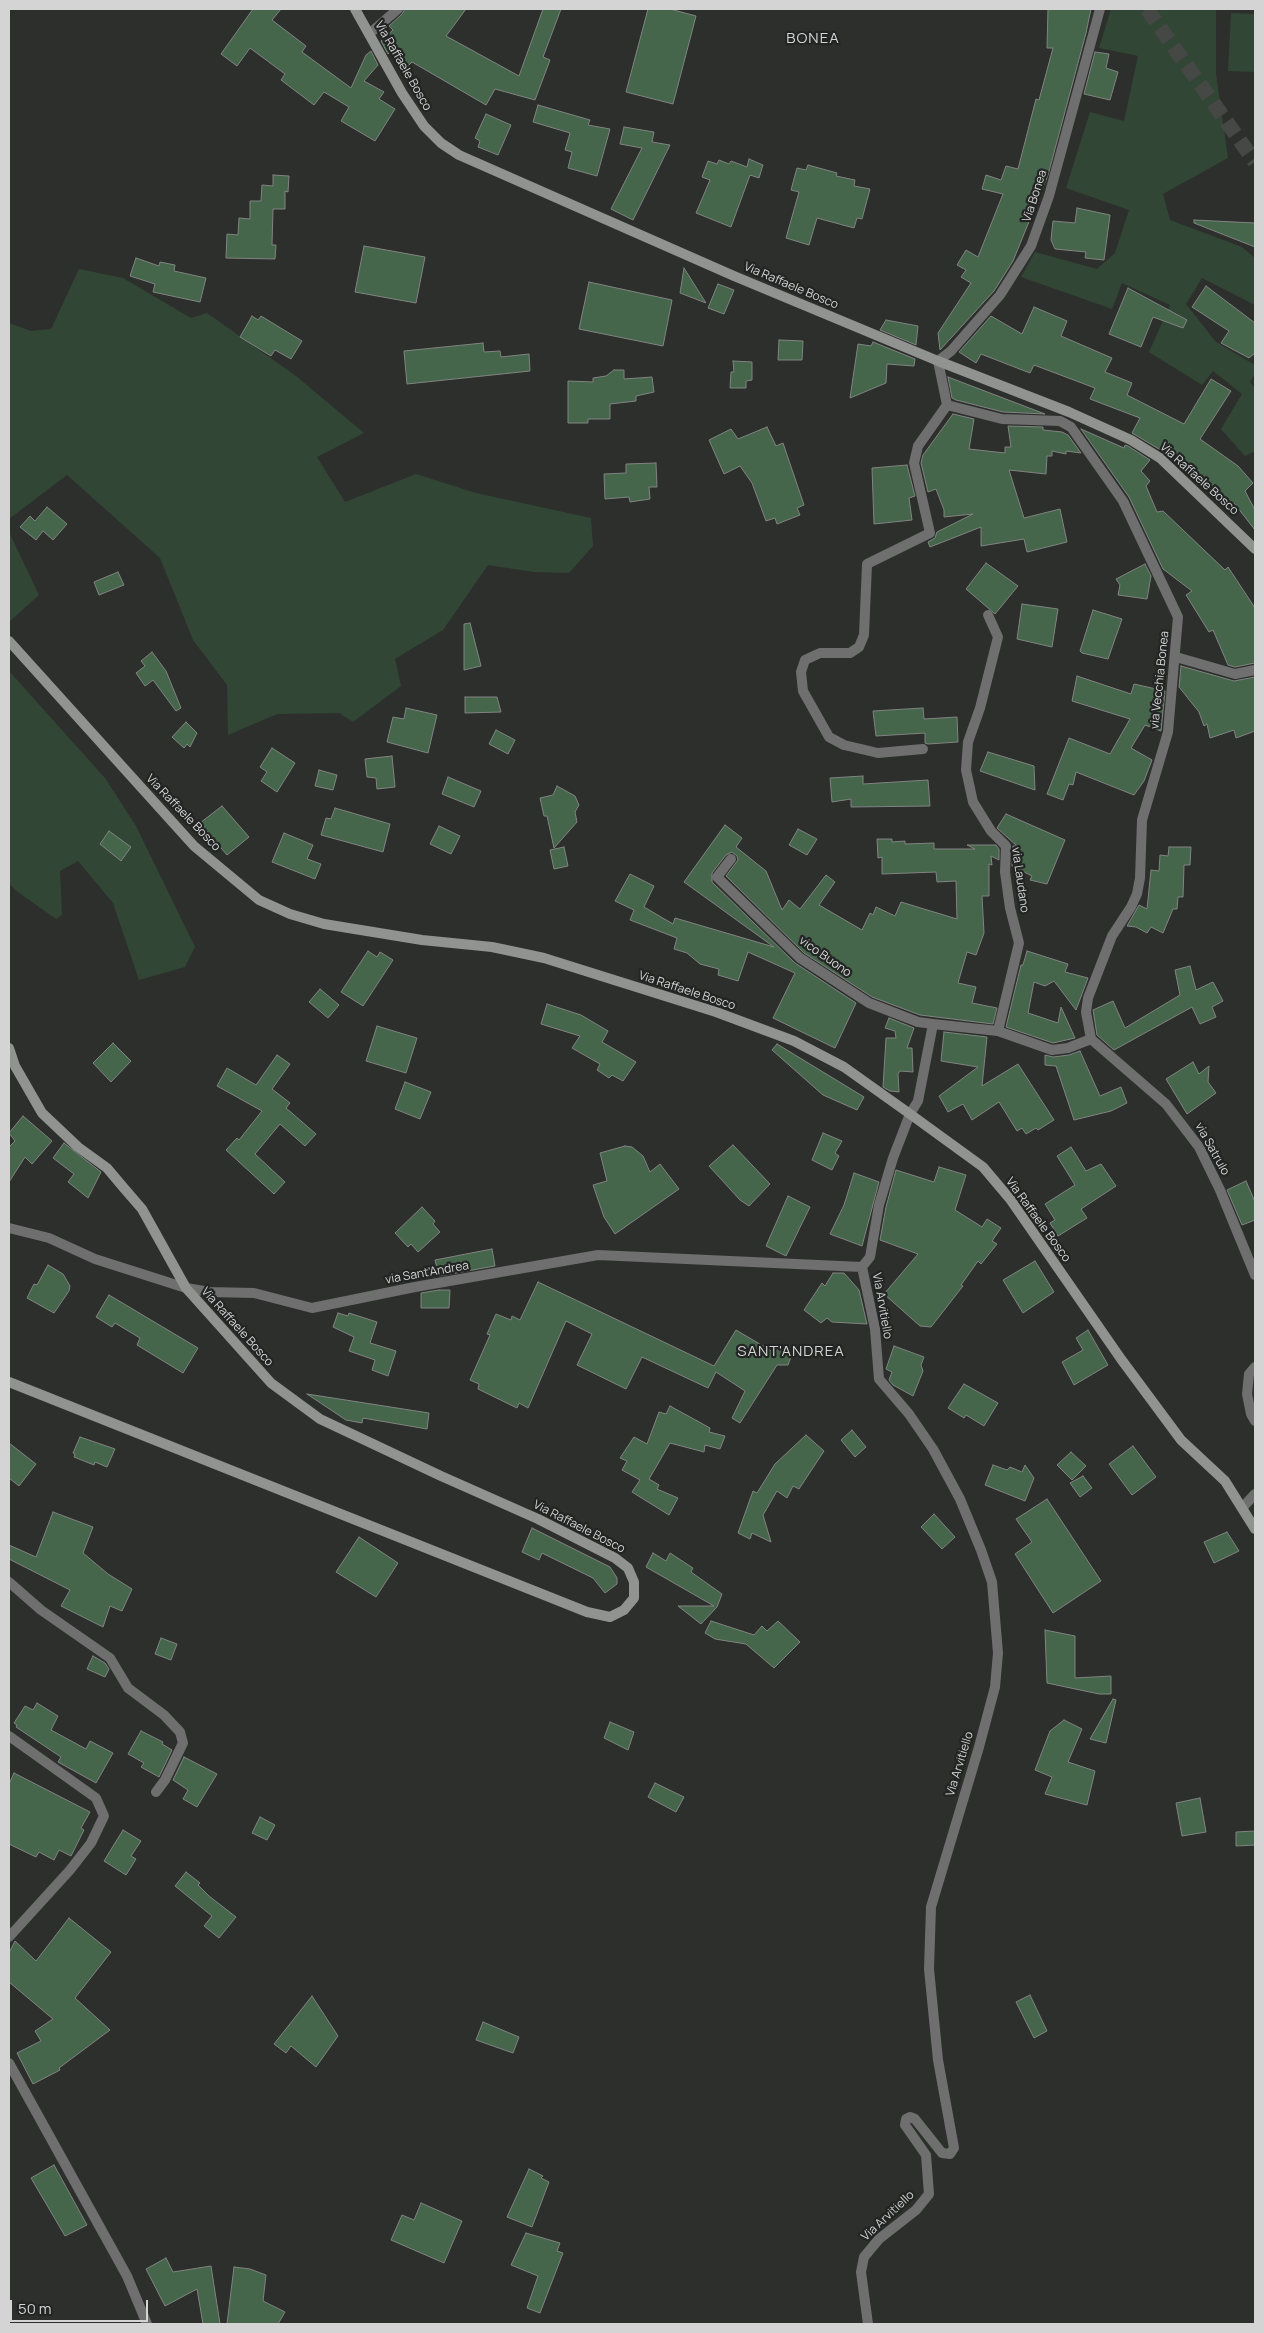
<!DOCTYPE html>
<style>
body{margin:0}
#map{position:relative;width:1264px;height:2333px;overflow:hidden;background:#2d2f2d;font-family:Manrope,sans-serif}
canvas{display:block}
.frame{position:absolute;inset:0;border:10px solid #d3d4d3;pointer-events:none}
.scale{position:absolute;left:10px;top:2300px;width:138px;height:22px;box-sizing:border-box;border:2px solid #d3d4d3;border-top:0;padding-left:6px;font-size:15px;line-height:18px;white-space:nowrap;color:#d3d4d3;-webkit-text-stroke:4px #232524;paint-order:stroke}
</style>
<div id="map">
<canvas width="1264" height="2333"></canvas>
<div class="frame"></div>
<div class="scale">50 m</div>
</div>
<script>
const ctx = document.querySelector('canvas').getContext('2d');
ctx.lineJoin = 'round';
function paint(path, color) {
  ctx.fillStyle = color;
  ctx.fill(path, 'evenodd');
}
function shape(rows) {
  const path = new Path2D();
  for (const r of rows) {
    path.moveTo(r[0], r[1]);
    for (let i = 2; i < r.length; i += 2) path.lineTo(r[i], r[i + 1]);
  }
  return path;
}
function strokePath(path, color, width, dash) {
  ctx.strokeStyle = color;
  ctx.lineWidth = width;
  ctx.lineCap = dash ? 'butt' : 'round';
  ctx.setLineDash(dash || []);
  ctx.stroke(path);
}
function write(font, color, halo, rows, align = 'center') {
  ctx.font = font + ' Manrope,sans-serif';
  ctx.lineWidth = 4.5;
  ctx.setLineDash([]);
  ctx.textBaseline = 'middle';
  ctx.strokeStyle = halo;
  ctx.fillStyle = color;
  for (const [text, x, y, turn = 0] of rows) {
    ctx.save();
    ctx.translate(x, y);
    ctx.rotate((+turn || 0) * Math.PI / 180);
    ctx.textAlign = isNaN(turn) ? turn : align;
    if (halo) ctx.strokeText(text, 0, 0);
    ctx.fillText(text, 0, 0);
    ctx.restore();
  }
}
paint(shape([
 [1111,9,1216,9,1216,74,1228,158,1163,194,1170,220,1242,247,1255,258,1255,305,1202,278,1186,304,1216,342,1255,365,1255,374,1250,382,1255,389,1255,451,1245,456,1221,429,1242,394,1213,371,1202,385,1149,352,1170,305,1122,283,1112,309,1021,277,1035,252,1097,269,1115,253,1129,210,1066,188,1090,112,1124,121,1138,56,1099,48],
 [1231,13,1255,14,1255,72,1228,71],
 [79,269,123,278,191,318,207,313,296,376,364,433,317,457,345,502,416,474,476,493,591,518,593,546,569,573,534,572,488,565,443,630,395,659,401,686,353,722,339,713,277,714,228,735,227,685,193,640,160,558,67,475,9,519,9,323,31,331,51,329],
 [9,532,39,595,9,622],
 [9,671,105,778,136,826,195,947,185,967,139,980,113,903,78,861,60,871,62,915,56,919,15,890,9,883]
]), '#324635');
const building = shape([
 [253,9,281,9,272,20,306,46,302,52,351,88,366,55,371,51,378,65,364,81,384,92,379,99,395,109,375,141,341,121,349,107,324,92,314,105,281,80,285,74,250,48,237,66,221,54,253,9],
 [405,9,466,9,446,36,519,76,543,9,561,9,543,57,550,60,535,100,495,89,486,105,412,62,406,68,390,52,388,54,381,41,393,30,389,26,402,14,405,9],
 [648,9,670,9,696,16,673,104,626,92,648,9],
 [1048,9,1091,9,1086,33,1048,175,1013,261,994,291,940,350,938,333,971,283,961,277,966,270,957,265,966,250,978,257,1003,194,982,189,986,175,1001,180,1006,166,1018,169,1036,99,1039,100,1053,48,1047,48,1048,9],
 [1095,52,1109,54,1106,68,1118,72,1110,100,1084,94,1095,52],
 [538,105,590,120,588,125,610,129,597,176,568,168,572,152,565,150,570,133,533,122,538,105],
 [486,114,511,125,498,155,478,147,480,141,475,138,486,114],
 [624,127,654,132,652,142,670,145,633,220,611,209,642,148,620,144,624,127],
 [749,159,763,165,759,178,750,175,731,227,696,213,710,180,702,177,708,161,717,164,719,160,729,164,731,161,747,167,749,159],
 [808,165,837,173,836,176,855,180,854,186,870,189,862,219,857,218,854,228,817,218,809,245,786,238,799,192,791,190,797,168,806,170,808,165],
 [273,175,289,176,288,192,285,191,285,209,273,209,272,245,276,245,275,259,226,258,227,234,238,235,239,218,250,219,250,201,261,201,262,185,273,186,273,175],
 [1077,208,1110,215,1104,260,1085,258,1086,252,1055,249,1051,240,1053,221,1075,223,1077,208],
 [1194,220,1255,223,1255,247,1194,223,1194,220],
 [364,246,425,257,416,303,355,292,364,246],
 [136,258,159,266,160,262,175,265,174,271,206,278,200,302,153,292,155,284,130,276,136,258],
 [684,268,706,303,680,293,684,268],
 [589,282,672,300,663,346,579,329,589,282],
 [718,284,734,290,724,314,708,308,718,284],
 [1206,286,1255,323,1255,353,1249,358,1221,343,1229,331,1192,307,1206,286],
 [1128,288,1187,320,1183,328,1153,317,1141,347,1109,334,1128,288],
 [1034,307,1067,321,1061,336,1112,358,1105,372,1132,383,1127,395,1184,424,1211,379,1231,391,1200,439,1238,466,1253,483,1245,491,1255,510,1255,530,1234,503,1231,506,1164,452,1132,433,1140,418,1090,399,1095,388,1034,365,1030,373,981,354,976,363,959,352,991,316,1022,334,1034,307],
 [252,316,258,320,261,316,302,341,291,359,275,350,271,356,240,337,252,316],
 [886,320,918,326,916,345,880,330,886,320],
 [779,340,803,341,802,360,778,360,779,340],
 [873,342,915,359,914,366,887,364,886,383,850,398,858,344,871,346,873,342],
 [483,343,484,352,500,351,501,357,529,354,530,371,407,384,404,351,483,343],
 [733,361,752,362,752,380,746,381,746,388,730,388,731,372,734,372,733,361],
 [614,370,624,370,624,379,652,377,654,392,636,396,636,401,610,404,610,419,588,419,588,423,568,423,568,381,593,382,593,378,606,376,614,370],
 [948,377,1045,414,1003,412,956,400,952,398,948,377],
 [953,414,974,419,969,449,1005,453,1005,447,1011,447,1008,426,1043,427,1043,430,1062,432,1068,435,1081,453,1066,451,1066,454,1052,451,1052,456,1047,456,1046,474,1009,470,1024,518,1060,509,1067,542,1027,552,1024,539,981,546,981,527,930,547,928,542,935,538,937,532,973,514,944,517,944,510,936,489,928,492,921,463,923,455,953,414],
 [767,427,776,446,783,443,804,505,797,508,800,515,777,524,775,518,766,521,752,483,740,466,724,474,709,440,731,429,738,439,767,427],
 [1081,429,1124,448,1125,445,1128,446,1150,460,1141,471,1150,481,1146,486,1157,512,1163,511,1225,570,1228,567,1255,608,1255,663,1235,667,1228,665,1213,630,1209,632,1186,595,1192,591,1163,569,1129,497,1081,429],
 [656,463,657,487,649,487,650,499,630,502,629,497,605,499,604,474,626,473,626,464,656,463],
 [907,465,915,496,909,498,912,520,874,524,872,468,907,465],
 [47,507,67,524,53,540,43,531,36,540,20,527,30,516,35,521,47,507],
 [986,563,1018,586,995,614,966,589,986,563],
 [1145,564,1151,576,1147,599,1118,595,1120,585,1116,579,1145,564],
 [118,572,124,585,99,595,94,582,118,572],
 [1022,604,1058,609,1052,647,1017,639,1022,604],
 [1093,610,1122,619,1108,659,1082,653,1080,651,1093,610],
 [470,623,481,666,464,670,464,624,470,623],
 [152,652,166,671,181,708,176,711,153,680,145,686,136,673,145,666,141,661,152,652],
 [1181,666,1234,681,1255,677,1255,731,1236,738,1234,730,1210,738,1207,724,1204,726,1199,712,1179,687,1181,666],
 [1077,676,1131,694,1134,684,1165,691,1161,731,1145,725,1131,748,1152,760,1144,781,1134,795,1076,772,1073,785,1069,784,1063,800,1047,794,1069,738,1110,754,1130,719,1072,701,1077,676],
 [465,697,497,697,501,712,465,713,465,697],
 [406,708,437,715,428,753,387,742,393,717,404,719,406,708],
 [923,708,924,719,957,717,958,742,928,744,925,743,925,733,876,736,873,711,923,708],
 [186,722,197,733,190,747,187,744,184,748,172,737,186,722],
 [496,730,515,740,508,754,489,744,496,730],
 [272,748,295,763,277,792,261,781,267,772,260,767,272,748],
 [988,752,1034,766,1035,790,980,771,988,752],
 [392,756,395,787,377,789,376,778,367,777,365,759,392,756],
 [319,770,337,775,333,790,315,786,319,770],
 [863,776,863,784,928,780,930,806,851,807,851,799,832,802,830,778,863,776],
 [448,777,481,791,474,807,442,794,448,777],
 [557,786,575,796,579,805,575,812,577,822,554,848,547,816,544,816,540,798,553,795,557,786],
 [222,806,249,837,227,855,200,823,222,806],
 [335,808,390,824,383,852,321,835,326,818,331,819,335,808],
 [1006,814,1065,840,1047,884,1030,880,1032,876,1012,866,1013,846,1017,846,997,828,1006,814],
 [725,825,742,838,736,847,766,871,782,910,789,900,800,909,826,875,835,882,819,905,862,930,870,913,873,915,876,907,895,916,901,902,957,919,956,881,937,882,936,872,882,874,882,857,878,858,877,839,892,839,892,842,905,841,905,844,934,843,934,849,975,849,967,845,996,845,999,849,999,860,991,856,992,865,989,864,989,896,982,896,984,933,976,955,967,952,958,983,976,987,972,1003,997,1008,993,1024,920,1015,872,997,804,953,726,876,738,860,737,856,732,852,726,855,712,873,712,882,795,963,856,1003,835,1048,773,1018,795,973,748,952,738,981,718,975,719,969,700,964,687,953,674,949,677,938,630,920,634,910,615,901,630,874,654,886,644,907,673,924,675,918,774,947,684,882,725,825],
 [439,826,460,836,451,854,430,844,439,826],
 [798,829,817,839,807,855,789,845,798,829],
 [109,831,131,847,121,861,100,844,109,831],
 [284,833,313,845,307,859,321,864,315,879,272,862,284,833],
 [564,847,568,866,554,869,550,850,564,847],
 [1169,847,1191,847,1190,865,1184,865,1183,897,1178,897,1177,909,1173,909,1163,933,1151,927,1147,933,1136,927,1127,926,1139,905,1147,909,1151,870,1159,871,1160,855,1168,856,1169,847],
 [368,951,377,957,380,952,393,960,363,1006,341,992,368,951],
 [1027,951,1068,964,1065,972,1088,978,1076,1010,1054,981,1045,986,1034,982,1028,1013,1058,1023,1061,1007,1075,1038,1053,1043,1006,1027,1021,965,1023,965,1027,951],
 [1190,966,1196,990,1213,982,1223,1001,1212,1007,1216,1017,1200,1024,1192,1007,1114,1050,1097,1035,1093,1010,1113,1001,1125,1028,1180,995,1175,970,1190,966],
 [320,989,339,1005,328,1018,309,1002,320,989],
 [547,1004,581,1015,608,1031,602,1042,636,1062,623,1081,612,1075,609,1078,597,1070,600,1064,572,1048,580,1036,541,1024,547,1004],
 [889,1018,914,1028,907,1048,912,1048,913,1072,900,1071,898,1074,899,1092,890,1091,883,1087,886,1038,896,1038,895,1031,885,1028,889,1018],
 [377,1026,417,1038,406,1073,366,1061,377,1026],
 [944,1032,987,1037,982,1086,1018,1064,1054,1120,1038,1130,1036,1128,1026,1134,1022,1128,1017,1131,999,1102,972,1120,963,1104,948,1112,939,1096,978,1067,941,1061,944,1032],
 [113,1043,131,1061,111,1082,93,1063,113,1043],
 [777,1044,864,1097,857,1110,823,1095,772,1050,777,1044],
 [1080,1051,1100,1096,1121,1087,1127,1103,1111,1111,1074,1120,1056,1066,1045,1065,1045,1055,1053,1057,1069,1055,1080,1051],
 [277,1055,290,1064,272,1089,290,1103,286,1108,316,1134,305,1146,280,1124,255,1154,285,1182,274,1194,226,1150,237,1138,239,1140,262,1111,217,1086,227,1068,256,1085,277,1055],
 [1193,1062,1199,1074,1209,1066,1208,1082,1216,1093,1187,1114,1166,1079,1193,1062],
 [405,1082,431,1092,420,1119,395,1109,405,1082],
 [23,1116,52,1141,32,1164,25,1157,9,1182,9,1147,15,1141,9,1133,23,1116],
 [823,1133,842,1141,835,1153,839,1156,832,1170,812,1160,823,1133],
 [64,1143,101,1172,88,1198,68,1182,74,1174,53,1158,64,1143],
 [733,1145,770,1184,749,1206,740,1200,709,1166,733,1145],
 [625,1146,632,1147,643,1156,650,1172,660,1164,679,1189,615,1234,604,1217,593,1185,607,1181,600,1153,625,1146],
 [1071,1147,1086,1171,1101,1164,1116,1186,1081,1209,1087,1218,1058,1236,1050,1223,1055,1220,1045,1204,1075,1185,1057,1156,1071,1147],
 [939,1167,966,1175,955,1210,982,1227,987,1219,1001,1228,992,1241,997,1244,981,1264,978,1261,961,1285,963,1286,931,1327,920,1326,884,1294,918,1254,880,1240,886,1207,896,1170,934,1182,939,1167],
 [854,1173,879,1182,862,1246,830,1234,844,1205,854,1173],
 [1246,1181,1255,1202,1255,1220,1242,1225,1227,1190,1246,1181],
 [788,1196,810,1207,786,1256,766,1246,788,1196],
 [422,1207,435,1221,433,1224,440,1232,418,1252,411,1244,408,1247,395,1233,422,1207],
 [492,1249,495,1266,439,1276,435,1260,492,1249],
 [1035,1261,1054,1292,1023,1313,1003,1280,1035,1261],
 [48,1265,63,1274,70,1286,69,1291,54,1313,27,1298,34,1284,37,1285,48,1265],
 [833,1273,844,1273,859,1290,867,1324,832,1322,827,1318,821,1323,804,1310,822,1283,825,1286,833,1273],
 [538,1282,714,1366,736,1330,775,1353,778,1348,792,1354,788,1365,777,1365,740,1423,732,1418,745,1391,716,1372,708,1388,642,1357,626,1389,577,1365,592,1334,566,1321,528,1408,519,1403,517,1408,478,1389,479,1384,470,1380,490,1335,487,1334,496,1314,511,1320,512,1316,520,1320,538,1282],
 [439,1290,450,1290,449,1308,421,1308,421,1293,439,1290],
 [109,1295,198,1348,183,1373,137,1345,140,1338,115,1323,112,1327,96,1317,109,1295],
 [338,1313,348,1316,349,1313,377,1322,370,1343,396,1351,388,1376,372,1370,375,1360,349,1351,354,1337,333,1327,338,1313],
 [1088,1330,1108,1365,1074,1385,1062,1362,1083,1350,1076,1338,1088,1330],
 [894,1346,924,1357,921,1365,923,1371,913,1396,893,1385,889,1380,892,1372,886,1369,894,1346],
 [964,1384,998,1403,984,1426,966,1415,964,1418,948,1408,964,1384],
 [307,1394,429,1413,427,1429,363,1418,362,1423,346,1420,307,1394],
 [670,1406,710,1428,709,1432,725,1436,720,1449,705,1445,704,1452,670,1443,649,1479,659,1485,657,1489,678,1498,669,1515,632,1492,640,1480,622,1470,627,1461,620,1458,634,1437,647,1444,659,1412,666,1414,670,1406],
 [852,1430,866,1447,855,1457,841,1440,852,1430],
 [806,1435,824,1451,799,1489,793,1486,787,1498,777,1491,763,1515,771,1542,752,1533,750,1539,738,1533,753,1491,757,1493,775,1464,806,1435],
 [80,1437,115,1449,107,1467,95,1462,94,1465,74,1457,75,1454,73,1453,80,1437],
 [9,1443,36,1464,19,1486,9,1478,9,1443],
 [1133,1446,1156,1477,1132,1495,1109,1464,1133,1446],
 [1071,1452,1086,1466,1072,1480,1057,1465,1071,1452],
 [993,1465,1007,1470,1010,1467,1022,1472,1025,1465,1034,1478,1025,1501,985,1485,993,1465],
 [1083,1476,1092,1488,1080,1497,1070,1483,1083,1476],
 [1047,1499,1101,1581,1053,1613,1015,1554,1032,1542,1016,1519,1047,1499],
 [53,1512,93,1527,83,1553,108,1574,132,1589,122,1611,110,1606,103,1627,61,1606,70,1590,9,1559,9,1545,36,1557,53,1512],
 [934,1514,955,1537,942,1549,921,1527,934,1514],
 [532,1528,610,1567,617,1578,617,1584,605,1593,593,1578,542,1553,539,1560,522,1552,532,1528],
 [1227,1532,1239,1551,1214,1563,1204,1542,1227,1532],
 [359,1537,398,1563,376,1597,336,1572,359,1537],
 [653,1553,666,1561,670,1553,693,1568,691,1572,722,1594,717,1607,701,1624,678,1606,714,1606,646,1567,653,1553],
 [711,1621,754,1635,762,1626,767,1631,778,1621,800,1642,774,1668,746,1644,715,1639,705,1633,711,1621],
 [1045,1630,1075,1636,1075,1678,1111,1676,1111,1694,1099,1694,1047,1683,1045,1630],
 [161,1638,177,1644,171,1660,155,1654,161,1638],
 [93,1656,105,1663,109,1669,105,1677,87,1669,93,1656],
 [1113,1699,1116,1700,1106,1743,1090,1739,1113,1699],
 [37,1703,58,1716,51,1730,86,1749,90,1741,113,1753,96,1783,58,1762,61,1757,16,1727,17,1725,14,1723,25,1706,33,1710,37,1703],
 [1064,1720,1082,1729,1068,1762,1095,1771,1087,1805,1045,1794,1052,1777,1035,1770,1050,1731,1064,1720],
 [610,1722,634,1732,628,1750,604,1738,610,1722],
 [141,1731,163,1742,162,1744,172,1750,159,1777,141,1767,144,1763,128,1754,141,1731],
 [184,1757,217,1774,197,1807,183,1799,188,1790,173,1780,184,1757],
 [14,1773,90,1812,81,1828,84,1830,71,1856,59,1850,54,1860,39,1852,36,1857,9,1844,9,1784,14,1773],
 [655,1783,684,1797,676,1812,648,1797,655,1783],
 [1200,1798,1206,1832,1182,1836,1176,1803,1200,1798],
 [260,1817,275,1825,267,1840,252,1833,260,1817],
 [123,1830,141,1841,131,1856,136,1859,126,1875,104,1861,123,1830],
 [1255,1831,1255,1845,1236,1846,1236,1832,1255,1831],
 [186,1872,200,1883,198,1885,209,1896,236,1917,219,1938,204,1926,212,1916,175,1886,186,1872],
 [69,1918,111,1952,75,1998,110,2030,59,2068,60,2070,33,2084,17,2053,41,2041,35,2031,53,2019,9,1982,9,1953,15,1941,36,1961,69,1918],
 [1030,1995,1047,2031,1034,2038,1016,2002,1030,1995],
 [312,1996,338,2036,316,2067,291,2046,286,2053,274,2044,312,1996],
 [483,2022,519,2037,513,2053,476,2040,483,2022],
 [54,2165,87,2225,65,2236,31,2178,54,2165],
 [529,2169,543,2176,541,2178,549,2182,532,2227,507,2217,529,2169],
 [421,2203,462,2221,444,2263,391,2240,402,2215,414,2220,421,2203],
 [526,2233,560,2243,557,2251,563,2253,540,2313,527,2308,538,2276,511,2265,526,2233],
 [166,2258,173,2272,211,2266,220,2324,203,2324,197,2289,165,2306,146,2269,166,2258],
 [234,2267,250,2269,266,2275,263,2301,285,2312,278,2324,227,2324,234,2267]
]);
paint(building, '#46664b');
strokePath(building, '#818482', 1);
strokePath(shape([
 [1147,9,1255,162]
]), '#464846', 15, [15, 8]);
strokePath(shape([
 [369,34,398,9],
 [947,405,1002,419,1060,421,1071,427,1123,501,1178,617,1168,732,1142,820,1140,878,1137,894,1131,907,1112,936,1088,998,1086,1012,1091,1039,1068,1048,1052,1050,998,1031],
 [1176,657,1235,674,1255,670],
 [923,749,878,753,844,745,829,737,803,691,801,672,805,660,820,653,850,653,859,647,864,635,867,564,930,533,914,463,918,446,947,405,938,361,951,351,1000,295,1031,246,1049,196,1100,9],
 [731,859,717,877,800,958,869,1003,918,1022,933,1024],
 [1091,1039,1166,1104,1199,1147,1220,1190,1255,1275],
 [9,1228,49,1238,95,1259,186,1288,210,1292,254,1293,312,1308,415,1287,598,1255,862,1267],
 [1255,1367,1249,1374,1247,1394,1251,1414,1255,1421],
 [1243,1507,1255,1494],
 [9,1582,41,1610,110,1658,128,1688,164,1715,180,1732,183,1743,165,1780,156,1792],
 [9,1736,96,1798,104,1816,91,1843,70,1870,9,1937],
 [9,2063,127,2276,147,2324],
 [868,2324,861,2272,864,2257,879,2239,916,2210,929,2194,926,2155,905,2125,906,2119,910,2117,915,2119,942,2153,950,2154,954,2148,938,2060,929,1969,931,1907,979,1747,995,1687,998,1653,992,1582,981,1550,960,1499,933,1449,909,1414,879,1379,875,1329,862,1267,870,1257,879,1205,893,1158,910,1114,918,1101,933,1024,998,1031,1019,943,1010,908,1005,872,1006,846,991,831,973,802,966,770,968,742,980,708,998,637,988,615]
]), '#6e6f6e', 10);
strokePath(shape([
 [355,9,402,93,424,126,441,143,459,155,734,276,938,361,1069,412,1131,440,1160,458,1255,549],
 [9,641,194,846,259,900,290,914,324,924,422,940,492,947,544,958,716,1012,794,1041,844,1067,910,1114,983,1167,1010,1199,1121,1359,1181,1440,1225,1481,1255,1529],
 [9,1048,15,1066,42,1113,78,1147,107,1168,123,1187,142,1209,186,1288,271,1383,320,1419,441,1476,538,1519,615,1558,628,1568,634,1582,634,1598,624,1610,610,1617,587,1612,9,1382]
]), '#919391', 10);
write('12px', '#d3d4d3', '#232524', [
 ["Via Raffaele Bosco",403,66,60],
 ["Via Bonea",1035,196,-72],
 ["Via Raffaele Bosco",791,286,23],
 ["Via Raffaele Bosco",1199,479,42],
 ["via Vecchia Bonea",1160,680,-84],
 ["Via Raffaele Bosco",183,813,46],
 ["via Laudano",1020,880,82],
 ["vico Buono",825,957,35],
 ["Via Raffaele Bosco",687,991,18],
 ["via Satrulo",1212,1149,61],
 ["Via Raffaele Bosco",1038,1220,54],
 ["via Sant'Andrea",427,1273,-10],
 ["Via Arvitiello",882,1306,80],
 ["Via Raffaele Bosco",237,1327,48],
 ["Via Raffaele Bosco",579,1527,27],
 ["Via Arvitiello",960,1764,-73],
 ["Via Arvitiello",888,2216,-43]
]);
ctx.letterSpacing = '1px';
write('15px', '#d3d4d3', '#232524', [
 ["BONEA",813,39],
 ["SANT'ANDREA",791,1352]
]);
ctx.letterSpacing = '0px';
</script>
